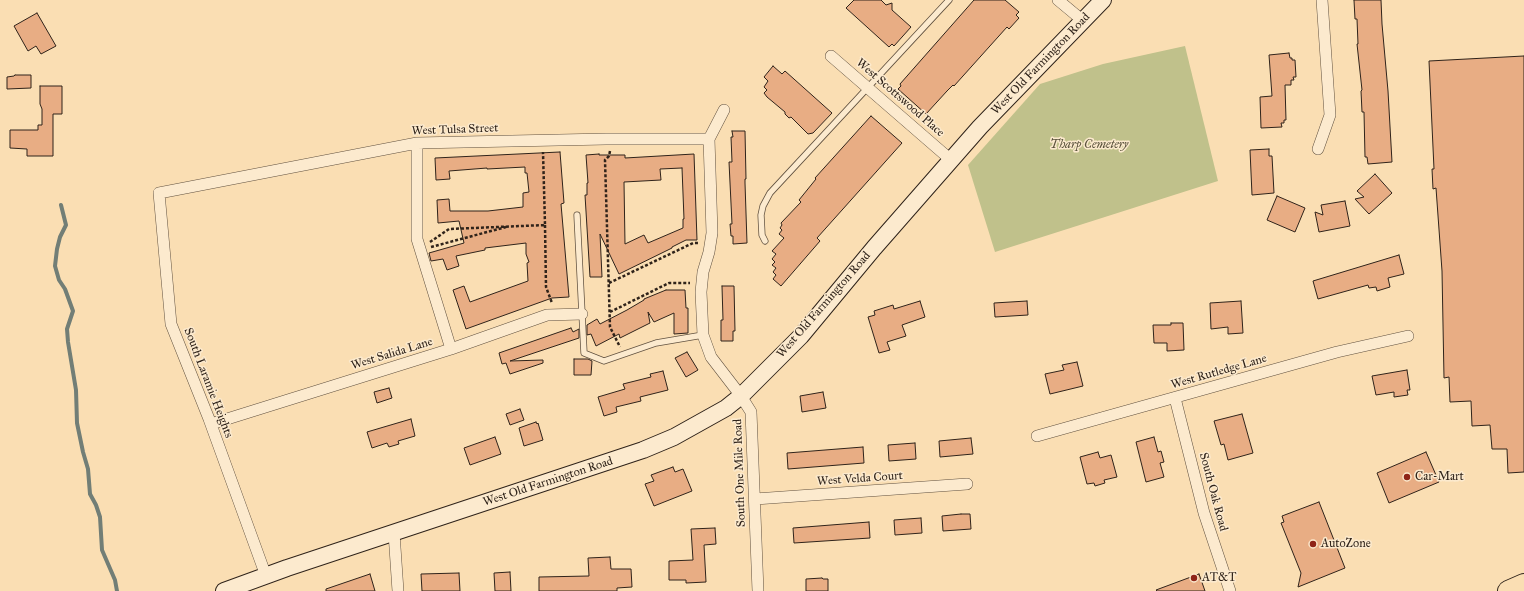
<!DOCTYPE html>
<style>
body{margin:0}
canvas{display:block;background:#fadeb3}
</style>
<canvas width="1524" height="591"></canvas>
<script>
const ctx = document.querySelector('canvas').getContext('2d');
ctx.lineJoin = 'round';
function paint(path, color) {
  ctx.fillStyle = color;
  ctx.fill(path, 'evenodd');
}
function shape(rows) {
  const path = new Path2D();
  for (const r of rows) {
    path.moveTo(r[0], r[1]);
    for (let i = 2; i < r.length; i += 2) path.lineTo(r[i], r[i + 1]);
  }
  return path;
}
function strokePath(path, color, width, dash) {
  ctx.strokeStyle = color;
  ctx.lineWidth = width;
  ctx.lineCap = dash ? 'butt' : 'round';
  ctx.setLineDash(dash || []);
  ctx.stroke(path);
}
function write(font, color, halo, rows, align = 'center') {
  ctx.font = font + ' "IM FELL Great Primer",serif';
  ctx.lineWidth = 3;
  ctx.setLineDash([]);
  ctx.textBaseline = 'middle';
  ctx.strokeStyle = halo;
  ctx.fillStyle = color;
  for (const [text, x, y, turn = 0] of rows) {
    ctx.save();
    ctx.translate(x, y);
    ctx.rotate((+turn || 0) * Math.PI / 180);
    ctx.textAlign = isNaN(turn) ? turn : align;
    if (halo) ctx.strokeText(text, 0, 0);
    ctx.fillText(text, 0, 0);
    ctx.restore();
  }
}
paint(shape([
 [1185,46,1218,181,995,252,968,165,1040,84,1103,64]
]), '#c0c18b');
strokePath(shape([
 [61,205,66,225,60,237,57,249,55,266,59,280,65,289,73,311,67,329,68,342,76,390,77,423,83,452,88,469,90,494,96,505,100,517,102,550,115,580,117,591]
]), '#727e76', 4);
const building = shape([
 [854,0,881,0,886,5,892,3,892,10,911,27,894,46,892,44,889,47,846,8,854,0],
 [974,0,1005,0,1019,12,1016,15,1019,18,1009,29,1007,27,954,86,953,85,947,91,926,114,898,89,901,86,900,84,974,0],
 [1354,0,1381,0,1382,24,1388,91,1392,162,1368,164,1367,157,1365,157,1364,112,1362,112,1361,91,1362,90,1357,44,1358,44,1357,19,1355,19,1354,0],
 [37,13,56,46,41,54,36,46,28,51,14,26,37,13],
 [1289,53,1290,58,1292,58,1292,60,1295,60,1296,77,1293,77,1294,80,1291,80,1291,85,1285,85,1286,120,1284,120,1284,123,1281,123,1282,127,1261,128,1260,97,1272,96,1269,55,1289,53],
 [1524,56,1524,472,1508,473,1507,449,1492,449,1490,425,1472,426,1471,401,1450,402,1449,377,1444,378,1442,271,1436,188,1433,189,1432,169,1434,169,1429,61,1524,56],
 [773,66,782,74,785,71,832,113,813,133,808,134,791,117,789,118,785,114,785,112,767,97,764,93,767,90,764,87,768,81,764,77,773,66],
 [15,75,31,75,31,88,7,89,7,77,14,76,15,75],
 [40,86,62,86,62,114,53,114,53,156,27,156,27,149,10,148,10,130,38,130,38,125,42,125,42,109,40,104,40,86],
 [871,116,902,143,817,238,820,241,781,286,773,279,776,275,773,272,776,268,772,265,775,262,772,259,776,254,772,251,784,238,779,234,782,230,780,228,782,225,781,223,801,202,799,200,816,179,815,178,871,116],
 [732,131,745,131,746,179,745,179,745,183,747,243,733,244,733,236,731,236,730,224,732,224,729,162,732,162,731,137,733,137,732,131],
 [1269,149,1269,156,1272,156,1274,193,1252,195,1250,150,1269,149],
 [560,152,564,203,561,204,569,297,552,298,466,329,453,290,464,286,470,302,528,281,527,263,529,262,526,254,526,243,485,248,485,250,456,256,459,266,447,270,443,259,431,261,429,253,464,243,459,221,438,223,437,200,449,199,450,211,488,211,523,207,523,193,529,192,527,173,525,173,525,167,487,169,487,168,449,171,450,179,436,180,435,158,560,152],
 [599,154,599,155,625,155,625,158,694,154,697,240,686,240,672,247,672,248,619,274,600,234,602,277,590,277,585,195,587,195,587,183,588,183,586,155,599,154],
 [682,168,684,219,683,219,683,228,648,243,644,235,625,244,624,182,661,180,660,169,682,168],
 [1375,174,1392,193,1369,214,1355,199,1364,197,1357,191,1375,174],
 [1277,196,1305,208,1295,232,1267,220,1277,196],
 [1345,201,1350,226,1319,232,1315,212,1323,215,1321,205,1345,201],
 [1399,255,1404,274,1388,278,1390,287,1377,291,1376,287,1369,288,1368,285,1318,299,1313,281,1399,255],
 [722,286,734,286,735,331,733,331,733,341,721,341,721,320,723,320,722,286],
 [666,290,685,290,686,308,688,308,688,333,674,334,674,313,654,322,648,312,650,323,620,338,619,334,596,346,591,334,587,335,587,325,597,319,600,324,627,310,644,300,644,299,666,290],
 [920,301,925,317,902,325,906,336,887,342,890,350,879,353,868,317,875,315,874,311,893,305,894,309,920,301],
 [1027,301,1028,315,995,317,994,303,1027,301],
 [1241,301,1243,333,1228,334,1228,327,1211,329,1210,303,1241,301],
 [1171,323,1183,323,1184,350,1167,351,1167,343,1154,343,1153,325,1171,325,1171,323],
 [571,328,573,332,579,329,579,338,510,361,543,360,543,363,510,374,506,363,502,364,499,353,571,328],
 [687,352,698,370,686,377,675,358,687,352],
 [574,359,588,359,592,361,591,375,574,375,574,359],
 [1077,362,1083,386,1050,394,1045,374,1064,370,1062,365,1077,362],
 [1407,370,1410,390,1407,390,1408,395,1394,397,1394,392,1376,395,1372,376,1407,370],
 [663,371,668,390,640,397,641,401,616,407,617,412,604,416,598,397,625,389,623,384,651,377,650,374,663,371],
 [389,388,392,398,377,403,374,392,389,388],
 [823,392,826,408,802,412,800,396,823,392],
 [520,409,524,420,510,425,506,414,520,409],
 [1242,414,1253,453,1228,460,1224,444,1221,445,1214,421,1242,414],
 [411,419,415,436,398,441,399,444,389,447,387,443,372,448,367,432,411,419],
 [536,422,537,424,538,423,543,440,524,446,519,428,536,422],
 [495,437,501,454,470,465,464,448,495,437],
 [1154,437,1158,452,1161,451,1164,462,1160,463,1164,477,1146,482,1136,442,1154,437],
 [971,438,973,454,940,457,939,441,971,438],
 [915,443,916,459,889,461,888,445,915,443],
 [863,447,864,463,788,469,787,453,863,447],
 [1098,452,1100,458,1111,455,1117,477,1104,480,1105,483,1095,486,1094,483,1087,484,1080,457,1098,452],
 [1426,452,1439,482,1389,503,1377,473,1426,452],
 [673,467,675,472,683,469,692,491,654,506,645,484,654,481,651,475,673,467],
 [1319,502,1345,568,1298,587,1301,573,1281,523,1284,522,1282,516,1319,502],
 [961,514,970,514,971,529,943,531,942,516,961,514],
 [921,518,922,533,895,535,894,520,921,518],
 [869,522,870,538,794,543,793,528,869,522],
 [715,528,716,544,704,545,706,582,686,583,686,580,669,580,669,561,693,560,691,529,715,528],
 [610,557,611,569,631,569,632,587,617,588,617,591,539,591,539,577,589,576,588,558,610,557],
 [510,572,511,591,495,591,494,573,510,572],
 [459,573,460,591,422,591,421,574,459,573],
 [370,574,375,591,326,591,326,589,370,574],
 [1199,574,1205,591,1157,591,1156,590,1199,574],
 [822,578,823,579,828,579,828,591,806,591,806,579,822,578]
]);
paint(building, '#e8ad84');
strokePath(building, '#2f231a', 1);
const lane = shape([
 [577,215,584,353,604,361,656,343,703,335],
 [765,241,762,235,761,215,763,206,770,193,949,0]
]);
const street = shape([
 [1058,0,1082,20],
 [831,56,951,160],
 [724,110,709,139,712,233,709,252,703,272,701,292,703,335,711,357,741,396,751,412,758,591],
 [417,143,417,239,451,349],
 [1318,149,1330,115,1322,0],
 [1175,398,1204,513,1230,591],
 [211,424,451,349,547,315,582,314],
 [1037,436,1337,352,1408,336],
 [755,499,967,484],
 [394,533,398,591],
 [266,576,209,419,171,324,159,193,417,143,606,139,709,139]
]);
const secondary = shape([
 [224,591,287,568,643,450,674,437,726,408,741,396,801,336,874,248,980,127,1103,0]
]);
const highway = shape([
 [1508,591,1524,584]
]);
strokePath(lane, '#625240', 7);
strokePath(street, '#625240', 12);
strokePath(secondary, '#2f231a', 18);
strokePath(highway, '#2f231a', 22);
strokePath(shape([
 [610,151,609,156,605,160,610,327,620,347],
 [545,225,546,287,552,303],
 [430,242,449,229,545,225,543,152],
 [431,247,506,227],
 [609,283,693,243,699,243],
 [610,312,669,283,690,283]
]), '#2f231a', 2.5, [3, 2]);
strokePath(lane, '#fceace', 5.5);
strokePath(street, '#fceace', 11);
strokePath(secondary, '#fceace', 16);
strokePath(highway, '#fadeb3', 20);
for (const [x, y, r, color] of [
 [1407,477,4,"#8f2418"],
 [1313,544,4,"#8f2418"],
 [1194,578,4,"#8f2418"]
]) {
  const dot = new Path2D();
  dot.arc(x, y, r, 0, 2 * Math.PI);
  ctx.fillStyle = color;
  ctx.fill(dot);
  strokePath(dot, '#fceace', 1.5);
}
write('12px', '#2f231a', '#fceace', [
 ["West Old Farmington Road",1041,64,-46],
 ["West Scottswood Place",900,98,41],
 ["West Tulsa Street",455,130,-2],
 ["West Old Farmington Road",824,305,-49],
 ["West Salida Lane",392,354,-17],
 ["West Rutledge Lane",1219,372,-16],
 ["South Laramie Heights",208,383,69],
 ["South One Mile Road",740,473,-92],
 ["West Velda Court",860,479,-4],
 ["West Old Farmington Road",548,482,-18],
 ["South Oak Road",1213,492,75]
]);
write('italic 12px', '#5a523c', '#fceace', [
 ["Tharp Cemetery",1089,145]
]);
write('12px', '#2f231a', '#fceace', [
 ["Car-Mart",1415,477],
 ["AutoZone",1321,544],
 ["AT&T",1202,578]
], 'left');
</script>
